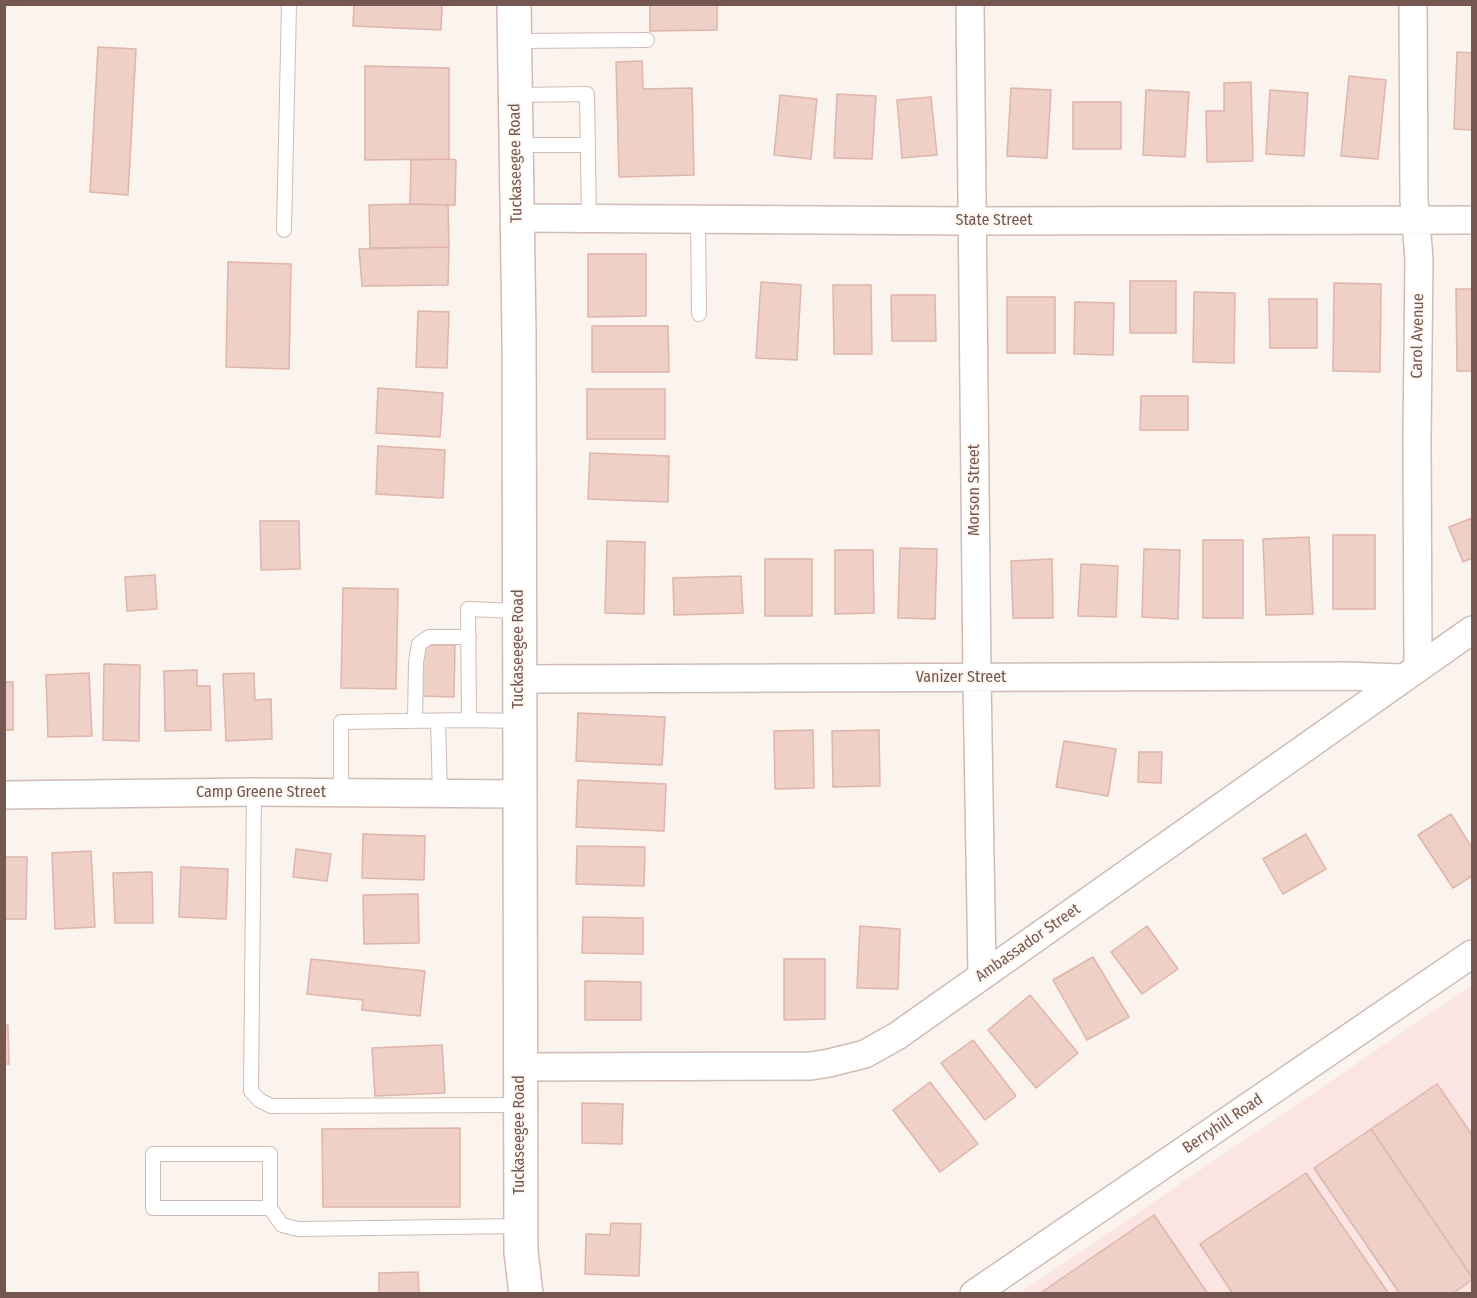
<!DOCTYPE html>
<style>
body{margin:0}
#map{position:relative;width:1477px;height:1298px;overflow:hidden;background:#fbf3ed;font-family:"Fira Sans Condensed",sans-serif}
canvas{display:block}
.frame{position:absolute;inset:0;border:6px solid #755751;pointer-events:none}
</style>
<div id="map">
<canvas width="1477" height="1298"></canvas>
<div class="frame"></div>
</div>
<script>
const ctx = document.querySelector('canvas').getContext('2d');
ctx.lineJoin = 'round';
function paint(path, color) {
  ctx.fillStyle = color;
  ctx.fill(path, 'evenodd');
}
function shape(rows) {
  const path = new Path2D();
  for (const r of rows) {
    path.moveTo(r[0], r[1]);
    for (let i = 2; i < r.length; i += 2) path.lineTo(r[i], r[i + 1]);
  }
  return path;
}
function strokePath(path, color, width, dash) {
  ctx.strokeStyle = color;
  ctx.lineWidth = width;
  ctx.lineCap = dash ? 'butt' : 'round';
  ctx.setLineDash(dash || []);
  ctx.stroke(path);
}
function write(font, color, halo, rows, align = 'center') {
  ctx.font = font + ' "Fira Sans Condensed",sans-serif';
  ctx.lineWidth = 4.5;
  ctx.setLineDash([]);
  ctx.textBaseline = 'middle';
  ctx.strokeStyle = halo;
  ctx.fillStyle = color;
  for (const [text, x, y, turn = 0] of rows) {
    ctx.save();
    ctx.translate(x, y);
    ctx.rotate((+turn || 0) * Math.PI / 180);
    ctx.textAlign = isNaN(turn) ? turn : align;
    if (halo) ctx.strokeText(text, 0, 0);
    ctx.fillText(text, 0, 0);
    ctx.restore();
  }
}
paint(shape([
 [1472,985,1472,1293,1020,1293]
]), '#fae5e2');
const building = shape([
 [354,4,442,4,441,30,353,26,354,4],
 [650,4,717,4,717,30,650,31,650,4],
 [98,47,136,49,128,195,90,192,98,47],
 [1457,52,1472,53,1472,130,1454,129,1457,52],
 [642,61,643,89,692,88,694,175,619,177,616,62,642,61],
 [365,66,449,68,449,159,365,160,365,66],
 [1349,76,1386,80,1378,159,1341,156,1349,76],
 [1251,82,1253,161,1207,162,1206,111,1224,111,1224,83,1251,82],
 [1011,88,1051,90,1047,158,1007,156,1011,88],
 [1146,90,1189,92,1185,157,1143,155,1146,90],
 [1270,90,1308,93,1304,156,1266,154,1270,90],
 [837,94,876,96,872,159,834,158,837,94],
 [780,95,817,99,811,159,774,155,780,95],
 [931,97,937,155,902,158,897,100,931,97],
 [1073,102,1121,102,1121,149,1073,149,1073,102],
 [449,159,456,160,455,205,410,204,411,160,449,159],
 [410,204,448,205,449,247,370,248,369,205,410,204],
 [449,247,448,285,362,286,359,249,449,247],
 [588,254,646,254,646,316,588,317,588,254],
 [228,262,291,264,289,369,226,367,228,262],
 [1130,281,1176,281,1176,333,1130,333,1130,281],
 [761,282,801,285,797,360,756,358,761,282],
 [1334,283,1381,284,1380,372,1333,371,1334,283],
 [833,285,871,285,872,354,834,354,833,285],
 [1456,289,1472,289,1472,371,1457,371,1456,289],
 [1194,292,1235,293,1234,363,1193,362,1194,292],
 [891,295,935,295,936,341,892,341,891,295],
 [1007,297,1055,297,1055,353,1007,353,1007,297],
 [1269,299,1317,299,1317,348,1270,348,1269,299],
 [1075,302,1114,303,1113,355,1074,354,1075,302],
 [418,311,449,312,447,368,416,367,418,311],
 [592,326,668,326,669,372,592,372,592,326],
 [378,388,443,393,440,437,376,433,378,388],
 [587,389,665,389,665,439,587,439,587,389],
 [1141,396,1188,396,1188,430,1140,430,1141,396],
 [378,446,445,450,443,498,376,494,378,446],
 [590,453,669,456,668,502,588,499,590,453],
 [1472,518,1472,558,1463,562,1449,527,1472,518],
 [260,521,299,521,300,569,261,570,260,521],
 [1333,535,1375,535,1375,609,1333,609,1333,535],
 [1309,537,1313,614,1266,615,1263,539,1309,537],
 [1203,540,1243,540,1243,618,1203,618,1203,540],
 [607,541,645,542,644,614,605,613,607,541],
 [900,548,937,549,935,619,898,618,900,548],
 [1144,549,1180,550,1178,619,1142,617,1144,549],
 [835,550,873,550,874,613,835,614,835,550],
 [765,559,812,559,812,616,765,616,765,559],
 [1052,559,1053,618,1013,618,1011,561,1052,559],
 [1081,564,1118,566,1116,617,1078,616,1081,564],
 [155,575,157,609,127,611,125,577,155,575],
 [741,576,743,613,674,615,673,578,741,576],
 [343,588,398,589,396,689,341,688,343,588],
 [422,645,455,645,454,697,421,696,422,645],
 [104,664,140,665,139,741,103,740,104,664],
 [197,670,197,686,210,686,211,730,165,731,164,671,197,670],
 [89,673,92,736,48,737,46,675,89,673],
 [254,673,255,700,271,699,272,739,226,741,223,674,254,673],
 [4,682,13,682,13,730,4,730,4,682],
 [578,713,665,717,662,765,576,761,578,713],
 [813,730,814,788,775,789,774,731,813,730],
 [879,730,880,786,833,787,832,731,879,730],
 [1064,741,1116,749,1108,796,1056,787,1064,741],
 [1139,752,1162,752,1161,783,1138,782,1139,752],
 [578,780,666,784,664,831,576,827,578,780],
 [1451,814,1472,848,1472,876,1453,888,1418,835,1451,814],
 [363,834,425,836,424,880,362,878,363,834],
 [1306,834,1326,869,1283,894,1263,859,1306,834],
 [577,846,645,847,644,886,576,884,577,846],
 [296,849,331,854,327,881,293,877,296,849],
 [91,851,95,927,55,929,52,853,91,851],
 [4,857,27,857,26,919,4,919,4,857],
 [181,867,228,869,226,919,179,917,181,867],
 [152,872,153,923,115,923,113,873,152,872],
 [418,894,419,943,364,944,363,895,418,894],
 [583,917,643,918,643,954,582,953,583,917],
 [860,926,900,929,898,989,857,988,860,926],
 [1147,926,1178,969,1142,994,1111,952,1147,926],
 [1093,957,1129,1017,1087,1040,1053,980,1093,957],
 [311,959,425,971,420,1016,362,1010,363,1000,307,994,311,959],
 [784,959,825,959,825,1019,784,1020,784,959],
 [585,981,641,982,641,1020,585,1020,585,981],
 [1030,995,1078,1053,1036,1088,988,1030,1030,995],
 [4,1025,8,1025,9,1064,4,1064,4,1025],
 [973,1040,1016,1096,985,1120,941,1063,973,1040],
 [442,1045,445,1093,375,1096,372,1048,442,1045],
 [930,1082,978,1144,940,1172,893,1110,930,1082],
 [1437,1084,1472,1135,1472,1277,1371,1129,1437,1084],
 [582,1103,623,1104,622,1144,582,1143,582,1103],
 [460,1128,460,1207,323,1207,322,1129,460,1128],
 [1371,1129,1472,1277,1472,1280,1452,1294,1400,1294,1314,1168,1371,1129],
 [1306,1173,1389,1294,1233,1294,1200,1244,1306,1173],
 [1154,1215,1208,1294,1039,1294,1154,1215],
 [611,1223,641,1224,639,1276,585,1274,586,1234,610,1235,611,1223],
 [418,1272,419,1294,379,1294,379,1273,418,1272]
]);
paint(building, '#eed0c7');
strokePath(building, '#dfb4a9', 1.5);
const lane = shape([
 [515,41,647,40],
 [515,95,587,94,589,219],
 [515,145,588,145],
 [698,219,699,314],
 [284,230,289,4],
 [469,720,519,721],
 [415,721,416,662,419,644,429,637,469,637],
 [438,721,440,794],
 [254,792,251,1091,259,1100,271,1106,520,1105],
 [341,792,341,722,469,720,468,609,518,611],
 [270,1208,153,1208,153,1154,270,1154,270,1208,282,1225,298,1229,521,1226]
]);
const street = shape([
 [970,4,977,677,982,975],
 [1413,4,1414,199,1419,259,1417,437,1418,667],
 [516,218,973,221,1472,220],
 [519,679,1347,676,1402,678],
 [4,795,254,792,518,794],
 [520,1067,811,1066,829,1063,865,1054,897,1036,1472,630],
 [974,1294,1472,954]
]);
const secondary = shape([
 [514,4,519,334,521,1252,526,1294]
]);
strokePath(lane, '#cfbcb5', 16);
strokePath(street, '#cfbcb5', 30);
strokePath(secondary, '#d2bbb3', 36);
strokePath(lane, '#fff', 14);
strokePath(street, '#fff', 27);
strokePath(secondary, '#fff', 33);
write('16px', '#755751', '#fef8f3', [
 ["Tuckaseegee Road",516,163,-91],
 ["State Street",994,221],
 ["Carol Avenue",1418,336,-89],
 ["Morson Street",975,490,-90],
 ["Tuckaseegee Road",519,649,-90],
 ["Vanizer Street",961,678],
 ["Camp Greene Street",261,793],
 ["Ambassador Street",1028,943,-35],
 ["Berryhill Road",1223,1124,-34],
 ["Tuckaseegee Road",520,1135,-90]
]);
</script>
